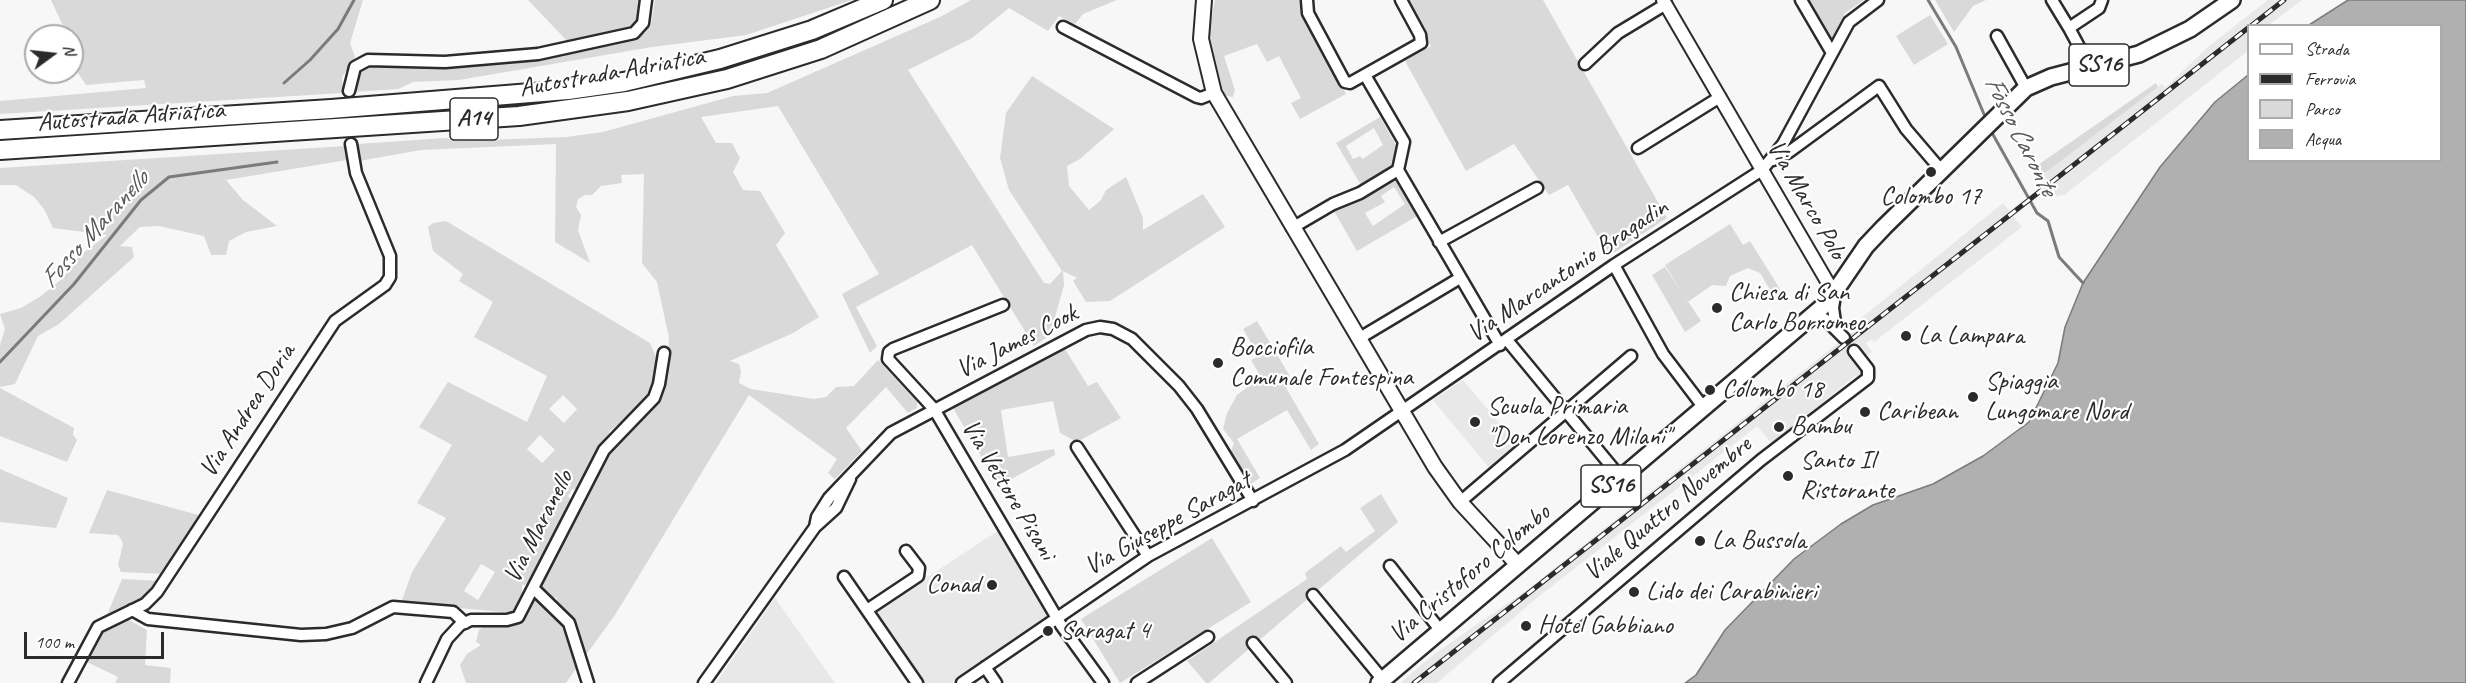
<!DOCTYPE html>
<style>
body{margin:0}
#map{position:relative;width:2466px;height:683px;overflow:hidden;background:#f7f7f7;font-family:Caveat,sans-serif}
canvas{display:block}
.legend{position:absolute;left:2247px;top:24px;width:195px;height:138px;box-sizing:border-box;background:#fff;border:2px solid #aaa;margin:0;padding:8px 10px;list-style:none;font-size:18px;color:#2b2b2b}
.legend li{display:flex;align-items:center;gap:12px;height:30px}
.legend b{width:30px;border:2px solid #aaa}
.north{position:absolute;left:24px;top:24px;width:60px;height:60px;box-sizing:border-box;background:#fff;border:2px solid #aaa;border-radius:50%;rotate:75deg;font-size:16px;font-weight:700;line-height:24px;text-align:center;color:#2b2b2b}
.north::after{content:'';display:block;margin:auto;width:21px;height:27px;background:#2b2b2b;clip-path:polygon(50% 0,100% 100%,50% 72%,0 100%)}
.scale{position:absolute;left:24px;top:632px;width:140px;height:27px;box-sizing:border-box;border:3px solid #2b2b2b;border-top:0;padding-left:8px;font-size:18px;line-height:21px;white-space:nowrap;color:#2b2b2b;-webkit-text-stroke:4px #fff;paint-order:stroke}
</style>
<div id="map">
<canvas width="2466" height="683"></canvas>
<ul class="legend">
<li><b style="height:8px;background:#fff"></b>Strada</li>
<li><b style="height:8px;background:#2b2b2b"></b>Ferrovia</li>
<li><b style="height:16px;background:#d9d9d9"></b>Parco</li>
<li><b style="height:16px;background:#b0b0b0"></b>Acqua</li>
</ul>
<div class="north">N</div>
<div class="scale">100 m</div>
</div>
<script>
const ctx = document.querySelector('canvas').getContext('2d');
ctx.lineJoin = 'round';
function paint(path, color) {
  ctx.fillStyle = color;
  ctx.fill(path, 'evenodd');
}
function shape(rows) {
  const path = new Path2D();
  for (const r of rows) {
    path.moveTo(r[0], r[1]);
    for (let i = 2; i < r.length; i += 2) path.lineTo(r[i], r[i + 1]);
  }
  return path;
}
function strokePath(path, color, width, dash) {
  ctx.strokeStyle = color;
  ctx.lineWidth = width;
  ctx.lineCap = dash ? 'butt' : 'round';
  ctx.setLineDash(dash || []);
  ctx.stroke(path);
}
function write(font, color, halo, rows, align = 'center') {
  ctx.font = font + ' Caveat,sans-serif';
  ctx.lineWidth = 4.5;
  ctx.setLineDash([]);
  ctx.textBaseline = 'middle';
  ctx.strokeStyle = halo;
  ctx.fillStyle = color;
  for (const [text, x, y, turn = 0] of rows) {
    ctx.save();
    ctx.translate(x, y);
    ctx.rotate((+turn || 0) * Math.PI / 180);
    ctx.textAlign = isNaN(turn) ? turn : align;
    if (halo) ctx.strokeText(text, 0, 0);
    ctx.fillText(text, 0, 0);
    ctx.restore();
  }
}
paint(shape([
 [2268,0,2302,0,2270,24,2271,25,2248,26,2248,51,2064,195,2057,196,2051,194,2043,181,2045,173,2162,84,2165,88,2209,46],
 [2003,203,2022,227,1874,342,1872,339,1866,343,1872,352,1865,357,1850,353,1864,375,1859,378,1855,376,1772,444,1757,426,1538,597,1437,683,1400,683,1433,655,1528,589,1833,347,1863,323,1860,319],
 [1463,380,1518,445,1490,469,1433,400],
 [1002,528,1051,614,952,683,925,683,876,611],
 [775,598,835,683,716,683]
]), '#e8e8e8');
paint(shape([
 [51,0,363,0,350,43,355,57,342,77,343,93,0,114,0,101,146,88,144,80,86,85,72,64,72,36,59,36,66,32],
 [528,0,640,0,639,13,633,27,621,32,569,43],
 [655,0,852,0,746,35,652,47,459,80,413,82,398,89,354,92,356,74,370,65,539,57,633,39,646,32,651,24],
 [971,0,1117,0,1083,14,1075,24,1059,16,1048,31,1009,8,972,38,908,70,1044,283,1050,284,1062,271,1009,190,1000,158,1006,113,1032,76,1114,129,1080,159,1067,166,1069,186,1089,210,1101,200,1106,190,1126,177,1143,218,1143,230,1203,194,1225,227,1110,301,1086,302,1073,281,1077,278,1063,271,1064,285,1050,335,1034,346,972,245,856,307,877,346,870,353,842,294,879,274,778,106,701,117,716,143,732,143,740,158,733,172,743,190,760,191,785,233,776,245,819,317,793,333,730,361,739,364,741,371,739,383,751,389,814,399,826,397,836,387,854,386,878,360,917,402,917,408,908,413,886,387,846,428,862,451,835,479,828,473,837,459,749,395,615,615,583,659,572,619,558,605,556,597,552,600,538,587,607,455,644,416,668,361,669,338,657,282,642,263,644,174,621,175,622,183,601,186,592,195,585,195,578,199,576,207,581,215,578,230,590,263,555,242,556,144,421,150,359,161,358,144,446,138,458,141,566,137,603,132,733,96,767,93,940,17],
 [1215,0,1301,0,1302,14,1346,94,1300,119,1291,103,1301,98,1279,56,1267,62,1257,44,1224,56,1235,90,1233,97,1222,95,1210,51,1210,27],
 [1405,0,1543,0,1667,218,1609,256,1568,185,1549,195,1514,144,1466,171,1405,61,1431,46],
 [1806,0,1864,0,1845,13,1830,42],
 [1935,0,1986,0,1973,6,1954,32],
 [1930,15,1948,44,1914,65,1896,36],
 [2156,83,2158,87,2045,173,2043,181,2035,167],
 [1380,117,1396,145,1390,168,1361,185,1336,143],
 [1374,128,1383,145,1363,159,1360,156,1353,159,1346,146],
 [345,146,347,160,226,180,243,200,277,226,246,232,229,241,226,255,211,255,204,236,159,226,140,227,120,246,132,247,134,257,59,324,38,336,15,384,0,387,0,345,5,329,0,314,21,308,41,296,63,278,78,257,107,235,53,228,44,209,34,197,16,185,0,185,0,168],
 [1397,178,1419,215,1357,251,1334,211,1363,199],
 [1394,187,1405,204,1373,226,1365,213,1385,202,1381,196],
 [446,221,650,343,657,359,655,383,650,395,642,405,610,431,578,489,572,489,570,493,568,496,572,501,555,535,548,541,545,554,530,584,522,585,522,591,525,593,515,613,401,603,412,572,446,518,417,503,452,445,419,427,448,382,527,422,547,376,474,337,493,302,459,281,463,274,433,251,428,227,433,223],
 [563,395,577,409,564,423,549,409],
 [540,435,555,450,542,463,527,449],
 [481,564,495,572,478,600,464,591],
 [1730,224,1743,245,1750,241,1783,294,1775,298,1760,273,1748,268,1730,276,1726,286,1712,285,1688,302,1665,265],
 [1665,267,1701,321,1685,332,1652,275],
 [1257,321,1294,383,1286,388,1319,444,1311,450,1287,410,1237,439,1260,478,1250,484,1231,451,1234,443,1223,429,1227,413,1237,395,1261,377,1251,360,1259,356,1243,329],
 [1065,349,1088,386,1097,382,1121,418,1077,442,1060,433,1053,401,1001,410,1008,457,1054,449,1055,455,1006,482,992,475,953,408],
 [0,388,74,428,73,435,77,440,67,462,0,436],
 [0,469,68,498,56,528,0,522],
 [107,490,202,516,164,574,121,572,118,565,123,544,121,539,118,535,89,533],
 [1381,494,1398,522,1209,683,1206,683,1187,661,1307,579,1305,573,1341,546,1346,552,1375,531,1360,508],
 [1212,538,1251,602,1120,683,1081,619],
 [122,579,160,581,152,593,132,606,107,615],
 [536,597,556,616,566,636,570,636,578,666,566,683,466,683,460,665,467,654,481,645,476,642,479,630,488,623,525,617],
 [129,620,147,630,145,665,171,668,170,683,115,683,118,677,85,661,101,631,120,621]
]), '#d9d9d9');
const water = shape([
 [2348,0,2466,0,2466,683,1685,683,1696,675,1725,630,1794,559,1841,524,1873,505,1933,484,1983,456,2029,422,2058,363,2065,327,2083,283,2160,167,2215,102,2248,75,2248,160,2440,160,2440,26,2309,25,2348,0]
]);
paint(water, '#b0b0b0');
strokePath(water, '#7b7b7b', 1.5);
strokePath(shape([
 [1928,0,1956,47,1986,119],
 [284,83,310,60,338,29,354,0],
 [1991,131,2037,213,2048,221,2059,257,2083,283],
 [0,362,74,284,141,200,169,177,277,162]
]), '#7b7b7b', 3);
const minor = shape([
 [1307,0,1308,13,1345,82,1350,83,1421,43,1420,35,1401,0],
 [1801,0,1832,53],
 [2052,0,2069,28],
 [1063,27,1197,97,1201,98,1214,93],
 [1997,36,2026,88],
 [1585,64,1618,33,1666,4],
 [2090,67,2069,28,2099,8,2102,0],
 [1365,75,1404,142,1398,170],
 [349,91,355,67,368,60,445,62,538,54,634,33,643,23,646,0],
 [1638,148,1720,97],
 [1773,160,1789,152,1879,86,1906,129,1941,170],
 [1398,170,1500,345],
 [1292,228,1333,204,1360,193,1398,170],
 [1439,242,1537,188],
 [1614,265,1663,354,1704,408],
 [1835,295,1833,308,1836,329],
 [1003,305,893,349,889,352,888,359,934,409,1061,625,1103,683],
 [1815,314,1826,320,1844,338],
 [1358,339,1460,278],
 [1507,340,1621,478],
 [1077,447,1148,556],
 [1460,502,1631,356],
 [815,527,817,517,829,498,891,433,1086,330,1100,327,1113,329,1132,339,1179,386,1197,409,1253,501],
 [1390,566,1440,630],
 [844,577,917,683],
 [533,588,569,623,588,683],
 [1313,595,1383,680],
 [132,610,148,619,301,635,326,634,352,628,393,607,453,612,465,623],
 [867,610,918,576,919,568,906,551],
 [1253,643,1286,683],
 [985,667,996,683],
 [68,683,98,627,145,604,157,592,335,321,385,285,390,277,390,256,356,173,351,144],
 [426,683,447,639,460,625,471,620,507,620,518,617,604,450,654,398,659,384,664,353],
 [704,683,815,527,836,508,850,479],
 [962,683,1148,556,1345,450,1614,265,1762,170,1783,144,1849,22,1878,0],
 [1137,683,1208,637],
 [1499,683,1761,460,1868,378,1868,369,1854,351]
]);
const tertiary = shape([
 [1663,0,1835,295]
]);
const secondary = shape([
 [1204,0,1201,39,1214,93,1435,467,1460,502,1518,565]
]);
const primary = shape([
 [1379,683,1827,303,1866,246,1884,227,2026,88,2051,77,2139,54,2190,29,2232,0]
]);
const motorway = shape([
 [0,130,331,109,568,90,624,82,720,59,812,30,883,0],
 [0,150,519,116,628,101,727,79,821,49,930,0]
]);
strokePath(minor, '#2b2b2b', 15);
strokePath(tertiary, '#2b2b2b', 16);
strokePath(secondary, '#2b2b2b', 18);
strokePath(primary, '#2b2b2b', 20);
strokePath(motorway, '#2b2b2b', 22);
strokePath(minor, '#fff', 10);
strokePath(tertiary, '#fff', 12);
strokePath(secondary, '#fff', 14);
strokePath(primary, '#fff', 15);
strokePath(motorway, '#fff', 18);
const rail = shape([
 [2251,26,2284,0],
 [1414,683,2248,28]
]);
strokePath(rail, '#2b2b2b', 5);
strokePath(rail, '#fff', 3, [9]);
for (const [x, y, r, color] of [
 [1931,172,6,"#2b2b2b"],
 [1717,308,6,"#2b2b2b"],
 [1906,336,6,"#2b2b2b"],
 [1218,363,6,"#2b2b2b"],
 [1710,390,6,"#2b2b2b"],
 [1973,397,6,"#2b2b2b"],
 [1865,412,6,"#2b2b2b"],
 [1475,422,6,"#2b2b2b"],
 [1779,427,6,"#2b2b2b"],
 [1788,476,6,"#2b2b2b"],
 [1700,541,6,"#2b2b2b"],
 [992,585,6,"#2b2b2b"],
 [1634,592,6,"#2b2b2b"],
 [1526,626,6,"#2b2b2b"],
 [1048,631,6,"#2b2b2b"]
]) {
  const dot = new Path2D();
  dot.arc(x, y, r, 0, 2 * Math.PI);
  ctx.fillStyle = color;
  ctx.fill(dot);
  strokePath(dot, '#fff', 2);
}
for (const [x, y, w] of [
 [2099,65,60],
 [474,119,48],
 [1611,486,60]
]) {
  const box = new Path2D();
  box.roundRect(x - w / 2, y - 21, w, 42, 4.5);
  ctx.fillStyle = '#fff';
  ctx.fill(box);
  strokePath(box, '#2b2b2b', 1.5);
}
write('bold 24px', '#2b2b2b', null, [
 ["SS16",2099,65],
 ["A14",474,119],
 ["SS16",1611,486]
]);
write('26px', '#2b2b2b', '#fff', [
 ["Autostrada Adriatica",612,73,-10],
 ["Autostrada Adriatica",131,117,-4],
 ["Via Marco Polo",1806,200,60],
 ["Via Marcantonio Bragadin",1568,271,-34],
 ["Via James Cook",1017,342,-27],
 ["Via Andrea Doria",248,411,-57],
 ["Via Vettore Pisani",1008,490,59],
 ["Viale Quattro Novembre",1668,509,-40],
 ["Via Giuseppe Saragat",1168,524,-29],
 ["Via Maranello",539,527,-63],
 ["Via Cristoforo Colombo",1470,574,-40]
]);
write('26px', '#2b2b2b', '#fff', [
 ["Colombo 17",1931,197,"center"],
 ["Chiesa di San",1729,293],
 ["Carlo Borromeo",1729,323],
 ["La Lampara",1918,336],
 ["Bocciofila",1230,348],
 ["Comunale Fontespina",1230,378],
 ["Spiaggia",1985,382],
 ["Lungomare Nord",1985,412],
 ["Colombo 18",1722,390],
 ["Scuola Primaria",1487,407],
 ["\"Don Lorenzo Milani\"",1487,437],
 ["Caribean",1877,412],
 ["Bambu",1791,427],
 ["Santo Il",1800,461],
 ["Ristorante",1800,491],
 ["La Bussola",1712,541],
 ["Conad",980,585,"right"],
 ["Lido dei Carabinieri",1646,592],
 ["Hotel Gabbiano",1538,626],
 ["Saragat 4",1060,631]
], 'left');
write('italic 27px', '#5a5a5a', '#fff', [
 ["Fosso Caronte",2020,136,63],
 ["Fosso Maranello",95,230,-48]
]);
</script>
